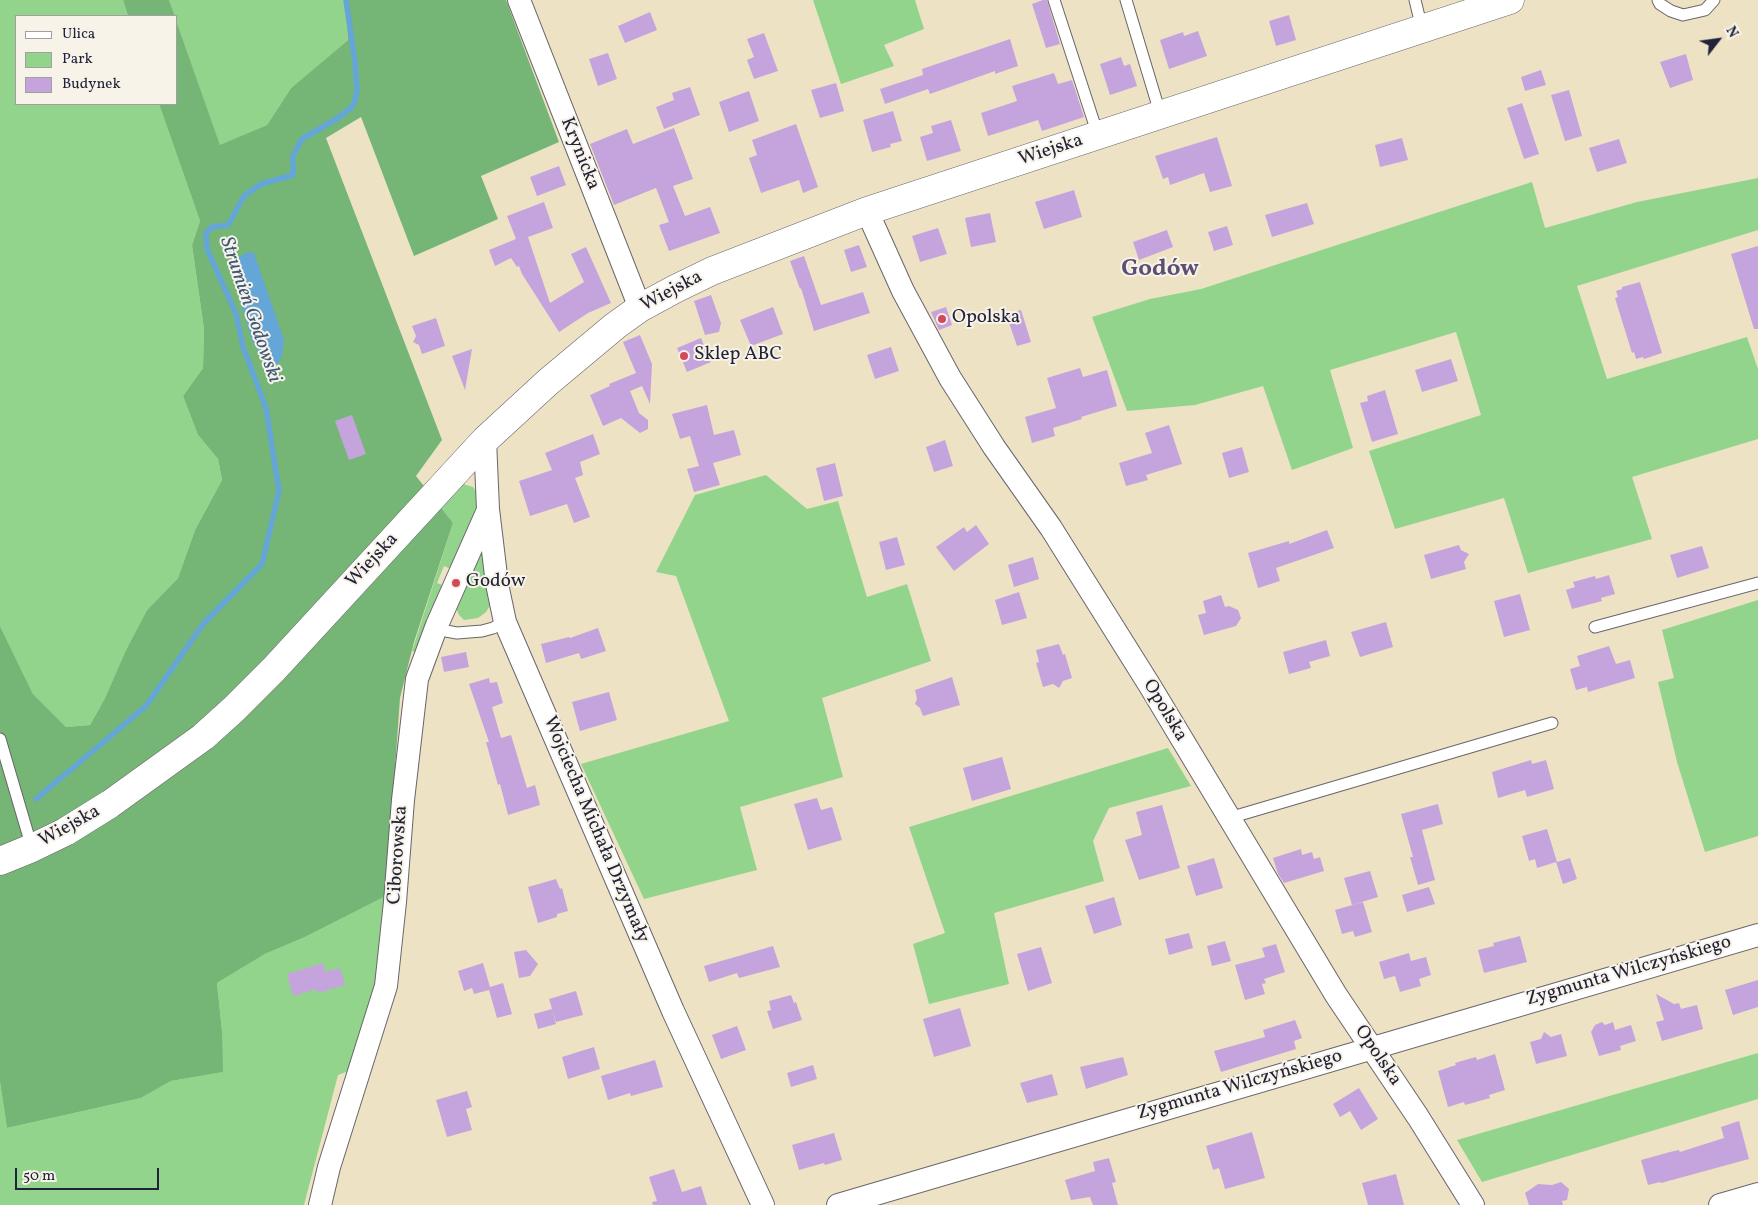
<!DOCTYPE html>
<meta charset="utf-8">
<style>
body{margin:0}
#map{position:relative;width:1758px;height:1205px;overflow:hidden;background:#eee2c5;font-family:Vollkorn,serif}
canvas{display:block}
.legend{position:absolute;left:15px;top:15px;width:162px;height:90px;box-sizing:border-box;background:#f7f3e8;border:1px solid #a29fa3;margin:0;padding:6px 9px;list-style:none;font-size:15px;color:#22223b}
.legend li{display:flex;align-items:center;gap:10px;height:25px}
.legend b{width:25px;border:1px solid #a29fa3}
.north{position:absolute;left:1693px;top:15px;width:50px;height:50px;-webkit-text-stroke:4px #f7f3e8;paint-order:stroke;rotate:60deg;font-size:14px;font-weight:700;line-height:20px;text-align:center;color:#22223b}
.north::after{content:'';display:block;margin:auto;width:18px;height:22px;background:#22223b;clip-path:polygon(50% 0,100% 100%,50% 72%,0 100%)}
.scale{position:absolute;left:15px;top:1168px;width:144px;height:22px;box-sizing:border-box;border:2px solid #22223b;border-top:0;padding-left:6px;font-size:15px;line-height:18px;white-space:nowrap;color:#22223b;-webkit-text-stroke:4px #f7f3e8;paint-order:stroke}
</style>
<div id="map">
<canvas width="1758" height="1205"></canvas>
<ul class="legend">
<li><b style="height:6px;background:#fff"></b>Ulica</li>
<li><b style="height:14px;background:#92d48b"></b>Park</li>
<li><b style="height:14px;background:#c5a4dd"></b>Budynek</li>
</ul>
<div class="north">N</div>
<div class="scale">50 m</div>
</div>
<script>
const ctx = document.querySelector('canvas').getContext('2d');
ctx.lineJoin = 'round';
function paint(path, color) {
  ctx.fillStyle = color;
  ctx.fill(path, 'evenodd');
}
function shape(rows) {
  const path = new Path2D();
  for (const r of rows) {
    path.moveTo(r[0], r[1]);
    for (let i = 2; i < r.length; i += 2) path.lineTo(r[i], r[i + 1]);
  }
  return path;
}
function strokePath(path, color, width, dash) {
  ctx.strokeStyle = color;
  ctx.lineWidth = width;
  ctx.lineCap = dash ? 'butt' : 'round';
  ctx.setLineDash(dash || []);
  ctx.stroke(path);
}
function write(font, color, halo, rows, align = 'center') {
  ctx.font = font + ' Vollkorn,serif';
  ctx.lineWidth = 4;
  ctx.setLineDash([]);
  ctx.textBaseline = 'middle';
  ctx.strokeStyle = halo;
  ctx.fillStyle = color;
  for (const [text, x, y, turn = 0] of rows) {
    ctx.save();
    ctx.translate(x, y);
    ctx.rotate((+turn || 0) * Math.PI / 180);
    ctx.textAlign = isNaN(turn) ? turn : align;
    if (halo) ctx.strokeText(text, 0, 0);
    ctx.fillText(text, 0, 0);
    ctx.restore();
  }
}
paint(shape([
 [0,0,123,0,128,16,16,16,16,104,159,104,200,221,192,245,204,329,203,368,183,396,198,435,218,459,222,480,195,530,178,578,147,610,126,650,105,698,90,725,66,727,33,694,0,626],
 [169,0,345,0,348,40,291,88,267,125,220,146,176,20,176,16,175,16],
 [813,0,915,0,924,29,884,45,894,66,841,84],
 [1758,178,1758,230,1577,286,1607,379,1747,337,1758,369,1758,439,1632,477,1652,539,1528,573,1504,498,1395,529,1369,451,1481,415,1456,332,1330,370,1353,448,1292,470,1263,386,1195,405,1127,411,1092,317,1150,299,1201,289,1532,182,1545,228,1637,202],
 [766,475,807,509,838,501,867,597,907,584,931,661,822,698,843,777,740,807,757,870,644,899,581,764,729,721,676,576,656,572,695,495],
 [460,483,473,487,478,495,479,502,451,569,444,566,437,583,445,586,416,652,412,651,453,523,436,502],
 [482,543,492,598,490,606,486,612,478,618,464,620,459,615,456,608],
 [1758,600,1758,836,1705,852,1677,762,1658,682,1674,678,1662,630],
 [1168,748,1191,786,1109,808,1093,841,1104,881,994,913,1009,984,929,1004,913,944,945,933,909,827],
 [386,896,378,977,354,1069,338,1075,304,1205,0,1205,0,1082,7,1128,141,1098,171,1081,222,1072,222,1031,217,983,265,954,305,937],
 [1758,1053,1758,1099,1482,1182,1457,1140]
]), '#92d48b');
paint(shape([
 [123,0,169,0,175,16,128,16],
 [345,0,506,0,559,142,481,176,498,219,414,256,361,117,326,138,442,440,416,476,453,523,414,642,400,698,386,896,305,937,265,954,217,983,222,1031,223,1072,171,1081,141,1098,7,1128,0,1082,0,626,33,694,66,727,90,725,105,698,126,650,147,610,178,578,195,530,222,480,218,459,198,435,183,396,203,368,204,329,192,245,200,221,159,104,176,104,176,20,220,145,267,125,291,88,348,40]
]), '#75b677');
paint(shape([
 [249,252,254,253,284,340,281,360,273,366,263,359,252,340,240,301,235,269,240,256]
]), '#63a6d7');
strokePath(shape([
 [36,799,146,706,204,623,262,564,279,491,266,408,243,347,236,314,207,249,206,233,212,227,228,225,244,196,261,184,293,175,293,156,302,139,338,118,353,106,357,92,355,62,346,0]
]), '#63a6d7', 5.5);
paint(shape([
 [1043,0,1047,0,1060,44,1046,48,1032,4],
 [650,12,657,30,625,43,618,26],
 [1289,15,1296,40,1276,46,1269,21],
 [1198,31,1207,56,1169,69,1160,40,1183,32,1184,36],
 [764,33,778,71,754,79,747,60,754,57,747,39],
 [1010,39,1018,66,995,74,995,71,930,94,928,89,885,104,880,89,923,75,922,69],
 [608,53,617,79,598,86,589,59],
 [1686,54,1693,80,1670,88,1660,62],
 [1121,57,1124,66,1130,64,1137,86,1110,95,1100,64],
 [1541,70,1546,85,1525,91,1521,77],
 [1054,73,1058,84,1072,80,1084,117,1042,131,1038,120,988,136,981,113,1017,101,1012,86],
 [836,83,844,111,820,118,811,90],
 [690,87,700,115,664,129,656,107,674,100,672,93],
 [1569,90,1582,136,1565,141,1551,95],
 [749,91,759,121,729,132,719,102],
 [1522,103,1539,154,1524,159,1507,108],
 [893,111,902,141,890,144,891,147,872,152,863,120],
 [951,120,961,151,927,161,920,137,933,133,931,126],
 [796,124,818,187,803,193,799,180,761,193,749,158,757,155,752,140],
 [674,128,693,179,673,186,685,216,710,207,720,233,669,251,659,225,669,222,656,188,614,205,590,144,627,129,633,144],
 [1217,137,1232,186,1210,192,1204,173,1170,185,1168,177,1163,179,1155,156],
 [1402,138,1408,160,1380,167,1375,145],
 [1619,139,1627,163,1597,172,1589,148],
 [559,166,566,185,537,196,530,177],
 [1074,190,1082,217,1044,229,1035,202],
 [544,202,553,228,528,237,550,303,584,282,571,254,586,247,611,303,588,313,559,332,522,274,519,266,517,267,511,258,495,266,489,250,516,239,507,216],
 [1307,203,1314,224,1272,237,1265,215],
 [990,213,996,242,971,247,965,218],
 [1227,226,1233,245,1214,251,1208,232],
 [938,228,947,254,920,262,912,236],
 [1167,230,1173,247,1139,260,1133,242],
 [859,245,867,267,851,272,844,250],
 [1758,246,1758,329,1754,329,1731,254],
 [804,256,821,305,863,292,870,313,814,331,801,288,800,289,790,261],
 [1640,282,1662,353,1644,359,1643,357,1636,359,1634,352,1632,353,1615,298,1618,297,1616,291,1622,289,1622,287],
 [711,295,721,323,719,332,705,335,694,301],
 [773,307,783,334,751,346,740,320],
 [946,307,952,325,939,330,931,312],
 [1021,310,1031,342,1017,346,1006,314],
 [436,318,445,346,422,354,419,345,413,342,416,336,412,326],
 [640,335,652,364,650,404,642,386,630,391,639,413,648,420,648,429,640,433,621,418,603,426,590,395,610,386,609,384,636,373,623,342],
 [701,338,711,362,687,372,677,348],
 [891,347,899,371,875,379,867,355],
 [472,349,465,390,452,356],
 [1451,359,1458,381,1422,392,1415,370],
 [1080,368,1083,377,1107,370,1117,406,1081,417,1082,419,1053,428,1055,436,1032,443,1025,417,1056,408,1047,378],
 [1385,390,1398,434,1372,442,1360,403,1368,401,1367,396],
 [707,405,714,435,734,430,741,455,713,463,720,485,694,492,687,469,699,466,690,436,680,439,672,414],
 [352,415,366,454,349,460,335,421],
 [1169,425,1182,464,1146,475,1148,480,1126,486,1119,463,1152,453,1145,433],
 [593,434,600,454,580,462,583,475,575,478,590,517,574,523,567,504,530,516,519,481,552,470,545,453],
 [945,440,953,466,934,472,926,447],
 [1242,447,1249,472,1229,478,1222,453],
 [835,463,843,496,824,501,816,468],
 [976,525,989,544,954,571,936,547,964,527,967,532],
 [1327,530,1334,548,1276,568,1280,581,1258,588,1248,553,1289,541,1289,544],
 [897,537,905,565,886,570,879,542],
 [1459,545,1461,550,1469,554,1464,562,1466,569,1431,579,1424,555],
 [1702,546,1709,568,1677,578,1670,555],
 [1033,557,1039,579,1014,587,1008,565],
 [1609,575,1615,594,1601,598,1602,601,1572,609,1566,590,1575,587,1573,582,1595,576,1596,579],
 [1019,592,1027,618,1002,625,995,600],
 [1520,594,1530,630,1504,637,1494,601],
 [1221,595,1225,607,1229,606,1238,610,1241,618,1236,626,1204,635,1198,615,1206,613,1203,601],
 [1386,622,1393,647,1360,657,1351,632],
 [598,628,606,651,581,659,579,653,546,663,541,644,569,637,570,638],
 [1326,640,1330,656,1309,662,1311,668,1289,674,1283,652],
 [1059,644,1063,655,1065,654,1072,678,1063,681,1059,688,1053,684,1043,687,1036,663,1039,662,1036,650],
 [1609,646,1616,664,1630,660,1635,678,1588,692,1587,687,1576,690,1570,669,1580,666,1577,656],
 [466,652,469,667,444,672,441,657],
 [952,677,960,705,923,716,920,708,915,704,917,699,915,690],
 [489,678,490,683,497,682,503,703,492,707,501,738,511,735,527,788,535,785,540,805,508,815,500,784,498,785,486,742,489,742,469,684],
 [609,692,617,720,580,731,572,702],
 [1002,757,1011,789,972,801,963,768],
 [1531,760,1532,764,1546,760,1554,789,1527,797,1525,790,1498,798,1492,772],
 [817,798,821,810,832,807,842,840,808,850,794,804],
 [1438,804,1443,824,1422,830,1435,880,1418,885,1410,857,1413,857,1401,814],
 [1162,805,1180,868,1139,880,1125,840,1142,835,1136,812],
 [1547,829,1557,862,1570,858,1577,879,1563,884,1556,862,1537,868,1535,859,1529,861,1522,836],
 [1301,849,1302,855,1312,852,1314,859,1320,857,1324,871,1284,883,1278,874,1273,858],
 [1214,858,1223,888,1196,896,1187,866],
 [1370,871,1378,897,1352,905,1344,878],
 [556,879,560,889,562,888,568,911,557,914,557,917,538,923,528,887],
 [1429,887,1435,904,1407,912,1402,895],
 [1114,897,1122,925,1094,934,1085,906],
 [1363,902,1372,932,1355,937,1353,931,1342,934,1335,910],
 [1189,933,1193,948,1169,955,1165,939],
 [1520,936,1527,962,1484,973,1478,950,1494,946,1493,943],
 [1225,941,1231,961,1212,966,1207,946],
 [1276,944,1285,972,1264,979,1266,983,1262,984,1265,994,1245,1000,1235,965,1265,957,1262,948],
 [773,946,780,967,739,978,737,973,709,982,704,966],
 [1041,947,1052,983,1028,991,1017,954],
 [526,950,538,964,530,976,519,978,514,952],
 [1409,953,1411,961,1426,957,1431,975,1419,979,1421,986,1400,992,1395,976,1384,979,1379,962],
 [323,963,325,972,340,968,345,985,318,993,316,989,293,996,287,974],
 [483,963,490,987,503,983,512,1014,497,1018,489,990,474,994,472,988,464,991,458,971],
 [1758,980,1758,1007,1733,1015,1725,990],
 [576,991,583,1015,556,1022,549,999],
 [1656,994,1674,1004,1679,1003,1681,1009,1697,1005,1703,1029,1662,1041,1656,1022,1664,1020],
 [791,995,794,1003,796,1002,802,1020,773,1029,767,1011,771,1010,769,1001],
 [960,1008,971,1046,934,1057,923,1019],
 [552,1009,556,1024,538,1029,534,1014],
 [1295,1020,1302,1038,1294,1041,1296,1049,1221,1072,1214,1051,1265,1037,1263,1030],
 [1602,1022,1605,1025,1613,1022,1615,1030,1631,1025,1636,1041,1620,1046,1621,1050,1599,1056,1591,1032,1595,1025],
 [737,1026,746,1050,721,1059,712,1035],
 [1544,1032,1551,1037,1561,1034,1567,1056,1536,1064,1530,1042,1541,1039],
 [594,1047,600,1069,568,1079,562,1057],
 [1495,1054,1505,1090,1489,1095,1490,1098,1465,1105,1464,1102,1448,1107,1438,1071,1456,1065,1455,1063,1465,1060,1476,1057,1477,1060],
 [1123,1057,1128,1075,1086,1089,1080,1067],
 [655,1060,663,1087,631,1096,630,1093,608,1100,601,1076],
 [813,1065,817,1079,791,1087,787,1073],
 [1052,1074,1058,1095,1027,1103,1020,1083],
 [1359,1088,1378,1119,1361,1130,1350,1111,1340,1117,1333,1104],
 [467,1091,472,1107,466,1109,472,1130,447,1137,436,1100],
 [1739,1121,1749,1159,1661,1183,1660,1182,1648,1185,1641,1160,1670,1152,1679,1150,1680,1152,1724,1138,1721,1127],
 [1252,1132,1265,1178,1225,1189,1219,1168,1213,1170,1206,1146],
 [834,1133,842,1160,825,1165,824,1163,799,1170,792,1145],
 [1109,1158,1116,1182,1112,1183,1118,1205,1093,1205,1090,1197,1071,1200,1065,1180,1095,1171,1093,1162],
 [674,1169,682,1192,701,1186,707,1205,653,1205,652,1202,657,1201,649,1177],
 [1396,1174,1404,1205,1368,1205,1362,1183],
 [1561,1182,1569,1189,1567,1200,1562,1201,1563,1205,1529,1205,1525,1193,1538,1184,1552,1185]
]), '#c5a4dd');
const service = shape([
 [1054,0,1098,135],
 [1126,0,1157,103,1163,114],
 [1415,0,1422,29],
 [1658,0,1660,4,1671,11,1683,15,1705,10,1714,0],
 [437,625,446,631,457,633,482,631,493,628,505,622],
 [1595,627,1758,583],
 [0,739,32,848],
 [1229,818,1552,723]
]);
const minor = shape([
 [519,0,640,308],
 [867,211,903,291,950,378,994,447,1051,528,1150,686,1336,995,1418,1117,1473,1205],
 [485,440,488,509,497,584,505,622,673,1011,763,1205],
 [320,1205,329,1167,386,986,395,902,403,800,417,679,437,625,488,510],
 [838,1205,1758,935],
 [1720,1205,1758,1194]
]);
const tertiary = shape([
 [0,861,32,848,65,832,110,804,203,737,234,709,274,669,485,440,548,382,615,326,640,308,675,289,712,271,867,211,1510,0]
]);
strokePath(service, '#69656b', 13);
strokePath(minor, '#69656b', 24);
strokePath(tertiary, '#69656b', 29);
strokePath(service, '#fff', 11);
strokePath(minor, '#fff', 22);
strokePath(tertiary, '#fff', 28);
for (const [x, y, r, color] of [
 [942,319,5,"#d1495b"],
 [684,356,5,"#d1495b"],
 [456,583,5,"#d1495b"]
]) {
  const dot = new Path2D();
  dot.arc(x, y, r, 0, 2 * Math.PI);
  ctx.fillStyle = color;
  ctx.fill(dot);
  strokePath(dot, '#f7f3e8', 2);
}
write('19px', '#22223b', '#f7f3e8', [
 ["Wiejska",1051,151,-18],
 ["Krynicka",579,154,68],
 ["Wiejska",672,292,-28],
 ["Wiejska",373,561,-47],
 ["Opolska",1164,711,59],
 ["Wiejska",70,827,-29],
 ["Wojciecha Michała Drzymały",595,830,67],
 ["Ciborowska",399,855,-86],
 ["Zygmunta Wilczyńskiego",1629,972,-16],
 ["Opolska",1377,1056,56],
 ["Zygmunta Wilczyńskiego",1240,1086,-16]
]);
write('19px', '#22223b', '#f7f3e8', [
 ["Opolska",952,319],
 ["Sklep ABC",694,356],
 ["Godów",466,583]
], 'left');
write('italic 20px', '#3c5779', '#f7f3e8', [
 ["Strumień Godowski",249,310,71]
]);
write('bold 24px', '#5b5074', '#f7f3e8', [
 ["Godów",1160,271]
]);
</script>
